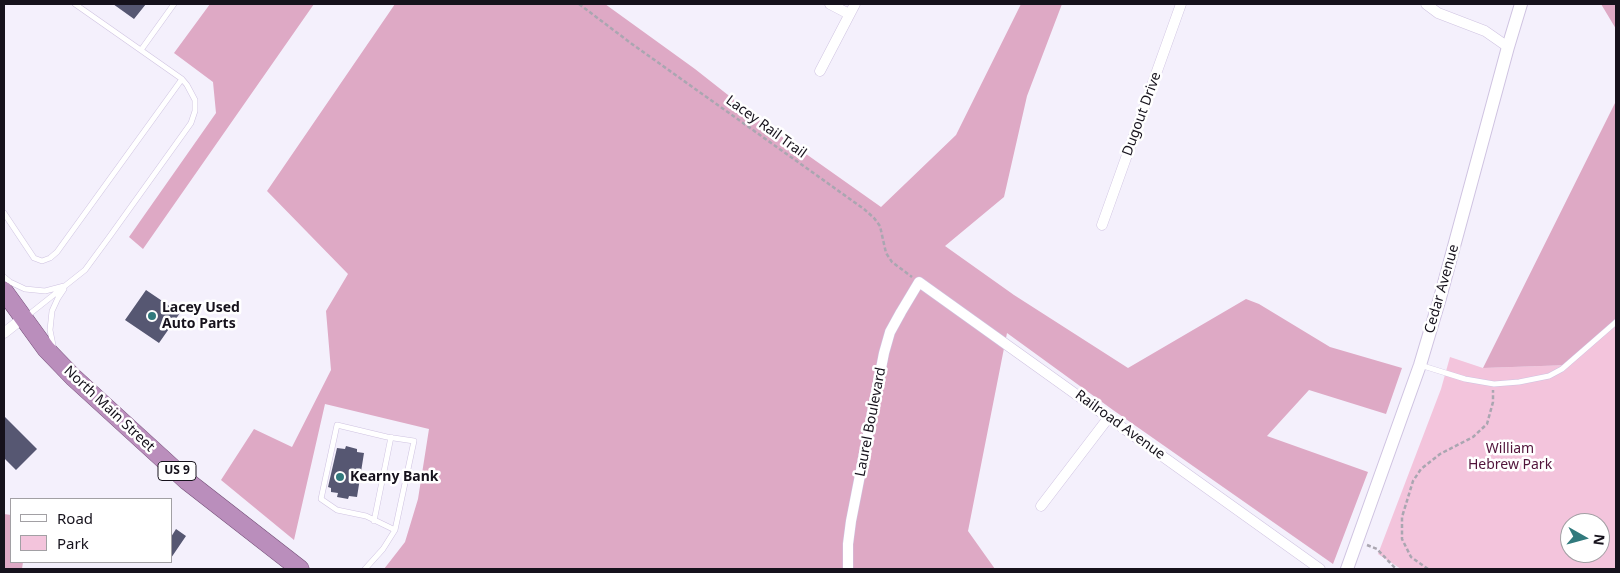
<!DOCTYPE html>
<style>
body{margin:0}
#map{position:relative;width:1620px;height:573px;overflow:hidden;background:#f4f0fc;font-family:"Noto Sans",sans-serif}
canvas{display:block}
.frame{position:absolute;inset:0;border:5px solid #16121c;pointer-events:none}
.legend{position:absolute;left:10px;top:498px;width:162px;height:65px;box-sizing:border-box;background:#fff;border:1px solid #a2a0a4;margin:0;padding:6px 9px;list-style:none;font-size:15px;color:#16121c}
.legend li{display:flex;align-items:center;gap:10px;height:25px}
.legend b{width:25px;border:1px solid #a2a0a4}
.north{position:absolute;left:1560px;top:513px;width:50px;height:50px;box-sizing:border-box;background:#fff;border:1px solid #a2a0a4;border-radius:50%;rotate:97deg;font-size:14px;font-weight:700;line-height:20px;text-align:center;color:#16121c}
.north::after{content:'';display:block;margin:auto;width:18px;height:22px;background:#317a7d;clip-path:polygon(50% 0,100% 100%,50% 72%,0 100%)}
</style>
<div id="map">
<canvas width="1620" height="573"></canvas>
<div class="frame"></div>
<ul class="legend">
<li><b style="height:6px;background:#fff"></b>Road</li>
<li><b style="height:14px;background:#f3c4dc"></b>Park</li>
</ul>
<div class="north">N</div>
</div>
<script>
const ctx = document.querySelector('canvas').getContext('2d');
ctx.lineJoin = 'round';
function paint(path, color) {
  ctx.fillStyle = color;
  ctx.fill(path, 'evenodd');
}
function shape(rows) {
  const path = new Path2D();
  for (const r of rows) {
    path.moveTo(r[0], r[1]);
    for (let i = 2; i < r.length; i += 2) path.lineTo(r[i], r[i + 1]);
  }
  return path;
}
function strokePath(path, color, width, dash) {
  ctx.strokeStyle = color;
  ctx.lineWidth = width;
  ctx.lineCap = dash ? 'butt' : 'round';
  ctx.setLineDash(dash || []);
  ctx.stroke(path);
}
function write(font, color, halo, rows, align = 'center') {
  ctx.font = font + ' "Noto Sans",sans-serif';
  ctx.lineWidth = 5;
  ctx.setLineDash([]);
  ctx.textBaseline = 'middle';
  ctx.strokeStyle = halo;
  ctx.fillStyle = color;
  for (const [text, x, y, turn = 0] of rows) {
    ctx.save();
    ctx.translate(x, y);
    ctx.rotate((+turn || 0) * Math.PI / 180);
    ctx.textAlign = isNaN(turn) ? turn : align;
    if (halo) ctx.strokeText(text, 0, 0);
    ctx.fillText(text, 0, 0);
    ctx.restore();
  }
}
paint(shape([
 [1616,318,1616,569,1401,569,1378,554,1441,389,1450,357,1483,368,1570,365],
 [1570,523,1600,523,1600,553,1570,553]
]), '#f3c4dc');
paint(shape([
 [210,4,314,4,143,249,129,237,216,113,213,82,174,53],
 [395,4,605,4,695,69,775,132,881,207,956,135,1021,4,1062,4,1027,96,1004,197,945,246,1014,295,1128,368,1246,299,1259,304,1330,347,1402,368,1386,414,1309,390,1267,436,1368,472,1333,564,1113,410,1007,333,968,531,995,569,384,569,405,542,418,499,429,429,325,404,294,540,221,480,254,429,292,447,331,370,326,311,348,274,267,191],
 [1601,4,1616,4,1616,29],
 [1616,101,1616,318,1570,365,1483,368],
 [4,514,11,515,11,562,23,562,22,569,4,569]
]), '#dea9c5');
paint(shape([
 [113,4,146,4,134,19],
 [146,290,180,313,159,343,125,320],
 [4,416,37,449,16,470,4,458],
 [346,446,357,449,357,452,364,453,357,497,349,496,348,499,337,497,338,493,331,492,331,488,328,487,337,448,345,449],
 [176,529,186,536,171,558,171,537]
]), '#565772');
const service = shape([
 [141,50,174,4],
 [4,213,34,258,42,261,50,258,57,252,182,79],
 [4,277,10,282,25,289,45,291,64,286],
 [27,316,85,270,110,236,191,123,195,111,195,100,187,85,182,79,75,4],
 [54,350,50,330,52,311,58,298,64,289],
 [1420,365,1465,379,1494,384,1519,382,1549,376,1562,369,1616,322],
 [374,521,391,437],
 [365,569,383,549,395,530,414,441,387,437,337,425,321,499,337,510,366,516,395,530]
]);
const minor = shape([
 [830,4,849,14],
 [1426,4,1438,13,1485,31,1508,47],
 [820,71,855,4],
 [1102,225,1181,4],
 [4,333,23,318],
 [1041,506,1109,417],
 [848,569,848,544,851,521,884,353,890,332,901,312,919,282,1320,569]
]);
const tertiary = shape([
 [1347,569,1420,365,1440,298,1508,47,1521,4]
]);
const trunk = shape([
 [4,291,46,349,73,377,187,481,300,569]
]);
strokePath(service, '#cfc3e1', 6);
strokePath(minor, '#cfc3e1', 11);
strokePath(tertiary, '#cfc3e1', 14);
strokePath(trunk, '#755079', 19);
strokePath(shape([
 [579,4,632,44,864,209,874,218,880,226,886,253,892,262,912,277],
 [1367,545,1377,549,1396,569],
 [1428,569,1411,557,1402,539,1402,517,1413,481,1421,469,1440,454,1473,437,1487,424,1493,402,1493,390]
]), '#aaa6b1', 2.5, [4, 2.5]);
strokePath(service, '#fff', 5);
strokePath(minor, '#fff', 10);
strokePath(tertiary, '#fff', 12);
strokePath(trunk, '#ba8ebc', 18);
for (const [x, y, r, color] of [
 [152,316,5,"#317a7d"],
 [340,477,5,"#317a7d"]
]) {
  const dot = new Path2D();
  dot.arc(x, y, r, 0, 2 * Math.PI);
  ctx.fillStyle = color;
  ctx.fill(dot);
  strokePath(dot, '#fff', 2);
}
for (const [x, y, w] of [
 [177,471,38]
]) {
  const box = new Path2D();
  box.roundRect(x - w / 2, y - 9.5, w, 19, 4);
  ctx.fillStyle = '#fff';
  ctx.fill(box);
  strokePath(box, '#16121c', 1);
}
write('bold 12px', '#16121c', null, [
 ["US 9",177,471]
]);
write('14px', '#16121c', '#fff', [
 ["Dugout Drive",1142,114,-70],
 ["Lacey Rail Trail",766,127,36],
 ["Cedar Avenue",1442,289,-74],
 ["North Main Street",109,409,43],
 ["Laurel Boulevard",871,422,-79],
 ["Railroad Avenue",1120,425,36]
]);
write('bold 14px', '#16121c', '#fff', [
 ["Lacey Used",162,308],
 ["Auto Parts",162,324],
 ["Kearny Bank",350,477]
], 'left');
write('14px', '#52143b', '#fff', [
 ["William",1510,449],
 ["Hebrew Park",1510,465]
]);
</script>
